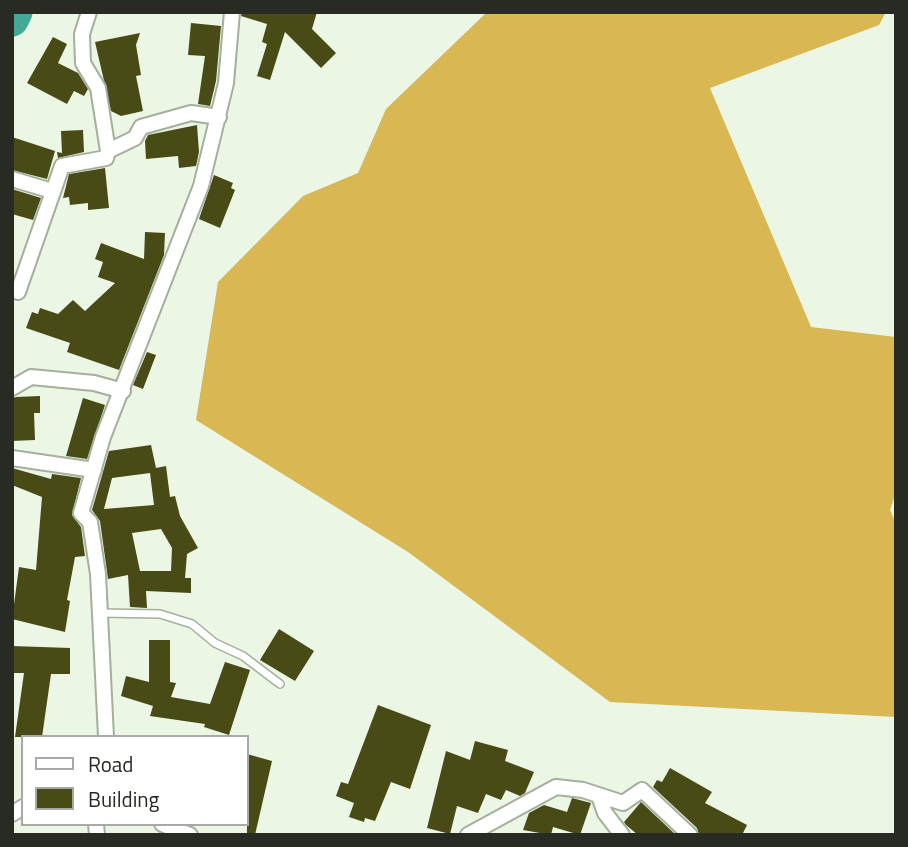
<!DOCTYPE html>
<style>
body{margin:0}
#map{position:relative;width:908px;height:847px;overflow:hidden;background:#ebf7e4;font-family:"Titillium Web",sans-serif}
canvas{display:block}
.frame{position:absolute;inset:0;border:14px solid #272b24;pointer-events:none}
.legend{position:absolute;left:21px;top:735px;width:228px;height:91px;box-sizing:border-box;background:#fff;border:2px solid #a9aaa7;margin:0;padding:9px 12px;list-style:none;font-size:21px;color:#272b24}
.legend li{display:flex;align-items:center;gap:14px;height:35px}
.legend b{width:35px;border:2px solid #a9aaa7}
</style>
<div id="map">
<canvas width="908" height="847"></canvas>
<div class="frame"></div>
<ul class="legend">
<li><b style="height:9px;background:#fff"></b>Road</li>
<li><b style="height:19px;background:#484b15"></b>Building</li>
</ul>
</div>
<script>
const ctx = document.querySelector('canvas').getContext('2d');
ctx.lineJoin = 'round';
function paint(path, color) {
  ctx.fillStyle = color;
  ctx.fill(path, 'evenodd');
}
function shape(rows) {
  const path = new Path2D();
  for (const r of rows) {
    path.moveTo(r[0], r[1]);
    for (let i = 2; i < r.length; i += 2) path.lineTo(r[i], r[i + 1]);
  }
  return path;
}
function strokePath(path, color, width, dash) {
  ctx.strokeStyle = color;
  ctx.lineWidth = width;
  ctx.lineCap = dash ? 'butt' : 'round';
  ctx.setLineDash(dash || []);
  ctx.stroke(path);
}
paint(shape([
 [12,12,30,12,12,40],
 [487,12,886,12,879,25,710,88,811,327,896,337,896,493,890,510,896,523,896,717,610,702,408,552,196,420,218,282,303,196,358,173,386,109]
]), '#d9b753');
strokePath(shape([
 [12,20,16,12]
]), '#41a995', 33);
paint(shape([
 [242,12,317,12,312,29,336,53,321,68,285,32,270,80,257,76,267,44,262,42,267,24,241,16],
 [191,23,221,26,216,81,210,106,198,104,205,56,188,55],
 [140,33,136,45,141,75,136,76,143,111,121,116,111,111,95,42],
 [53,37,67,44,58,63,78,73,88,89,84,96,74,91,67,104,27,83],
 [197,125,199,152,196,166,179,168,178,156,146,159,145,141,148,135],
 [83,130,84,152,58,158,57,152,62,153,61,131],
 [12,137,55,151,47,179,12,170],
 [105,168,109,208,88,210,88,203,70,205,69,197,63,198,69,174],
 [214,175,233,183,231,188,235,190,220,228,199,219],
 [12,189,41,198,33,220,12,214],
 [145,232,165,233,164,255,119,370,67,352,70,343,26,328,32,312,38,314,40,308,58,314,73,300,85,311,115,283,98,277,103,262,95,259,101,243,144,259],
 [147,352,156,355,143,389,133,385],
 [16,397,40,396,40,413,34,413,35,440,12,441,12,398],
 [83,398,105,405,87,459,66,456],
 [151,445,156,468,166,466,170,497,175,496,180,516,198,548,187,554,185,578,191,578,191,593,146,591,147,608,130,607,128,575,108,579,100,521,92,510,109,451],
 [150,473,154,505,104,509,112,478],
 [161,529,172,548,171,571,140,571,132,533],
 [12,468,51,479,52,474,81,478,72,515,81,527,85,556,75,557,67,600,70,601,65,632,12,619,19,567,36,570,42,497,12,485],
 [279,629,314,651,295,681,260,660],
 [149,640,170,640,170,682,176,683,171,697,210,704,225,662,250,670,229,735,204,727,205,724,150,716,153,706,121,696,126,676,149,682],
 [12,646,70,648,70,674,51,674,42,737,15,737,24,673,12,673],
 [378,705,431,725,410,789,391,782,375,821,365,818,364,822,349,817,354,803,336,796,341,782,348,784],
 [475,741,508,750,505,761,534,772,525,793,520,796,506,790,501,800,486,794,478,813,457,806,450,834,427,828,446,751,470,760],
 [247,754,272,761,255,835,247,834],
 [670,768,712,792,705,803,747,825,742,835,699,835,697,828,653,787,657,780,662,782],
 [572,798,591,803,580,835,553,827,551,835,523,830,529,813,544,805,567,812],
 [641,802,676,835,638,835,626,825,624,822]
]), '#484b15');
const lane = shape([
 [100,613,160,614,192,624,215,643,243,656,280,684]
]);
const street = shape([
 [108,151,135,138,141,127,191,113,219,117],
 [12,179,52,191],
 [18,292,62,166,106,158,108,151,98,88,83,63,82,34,89,12],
 [12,388,31,377,94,383,123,391],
 [12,458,94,470],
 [106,737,98,574,90,522,81,513,103,437,201,186,226,83,232,12],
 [599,796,605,813,622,835],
 [12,814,23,807],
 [96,824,97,835],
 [162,824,190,835],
 [468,835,556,787,583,790,623,803,642,790,690,835]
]);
strokePath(lane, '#a4af9d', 10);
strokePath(street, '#a4af9d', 18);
strokePath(lane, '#fff', 7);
strokePath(street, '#fff', 14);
</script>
